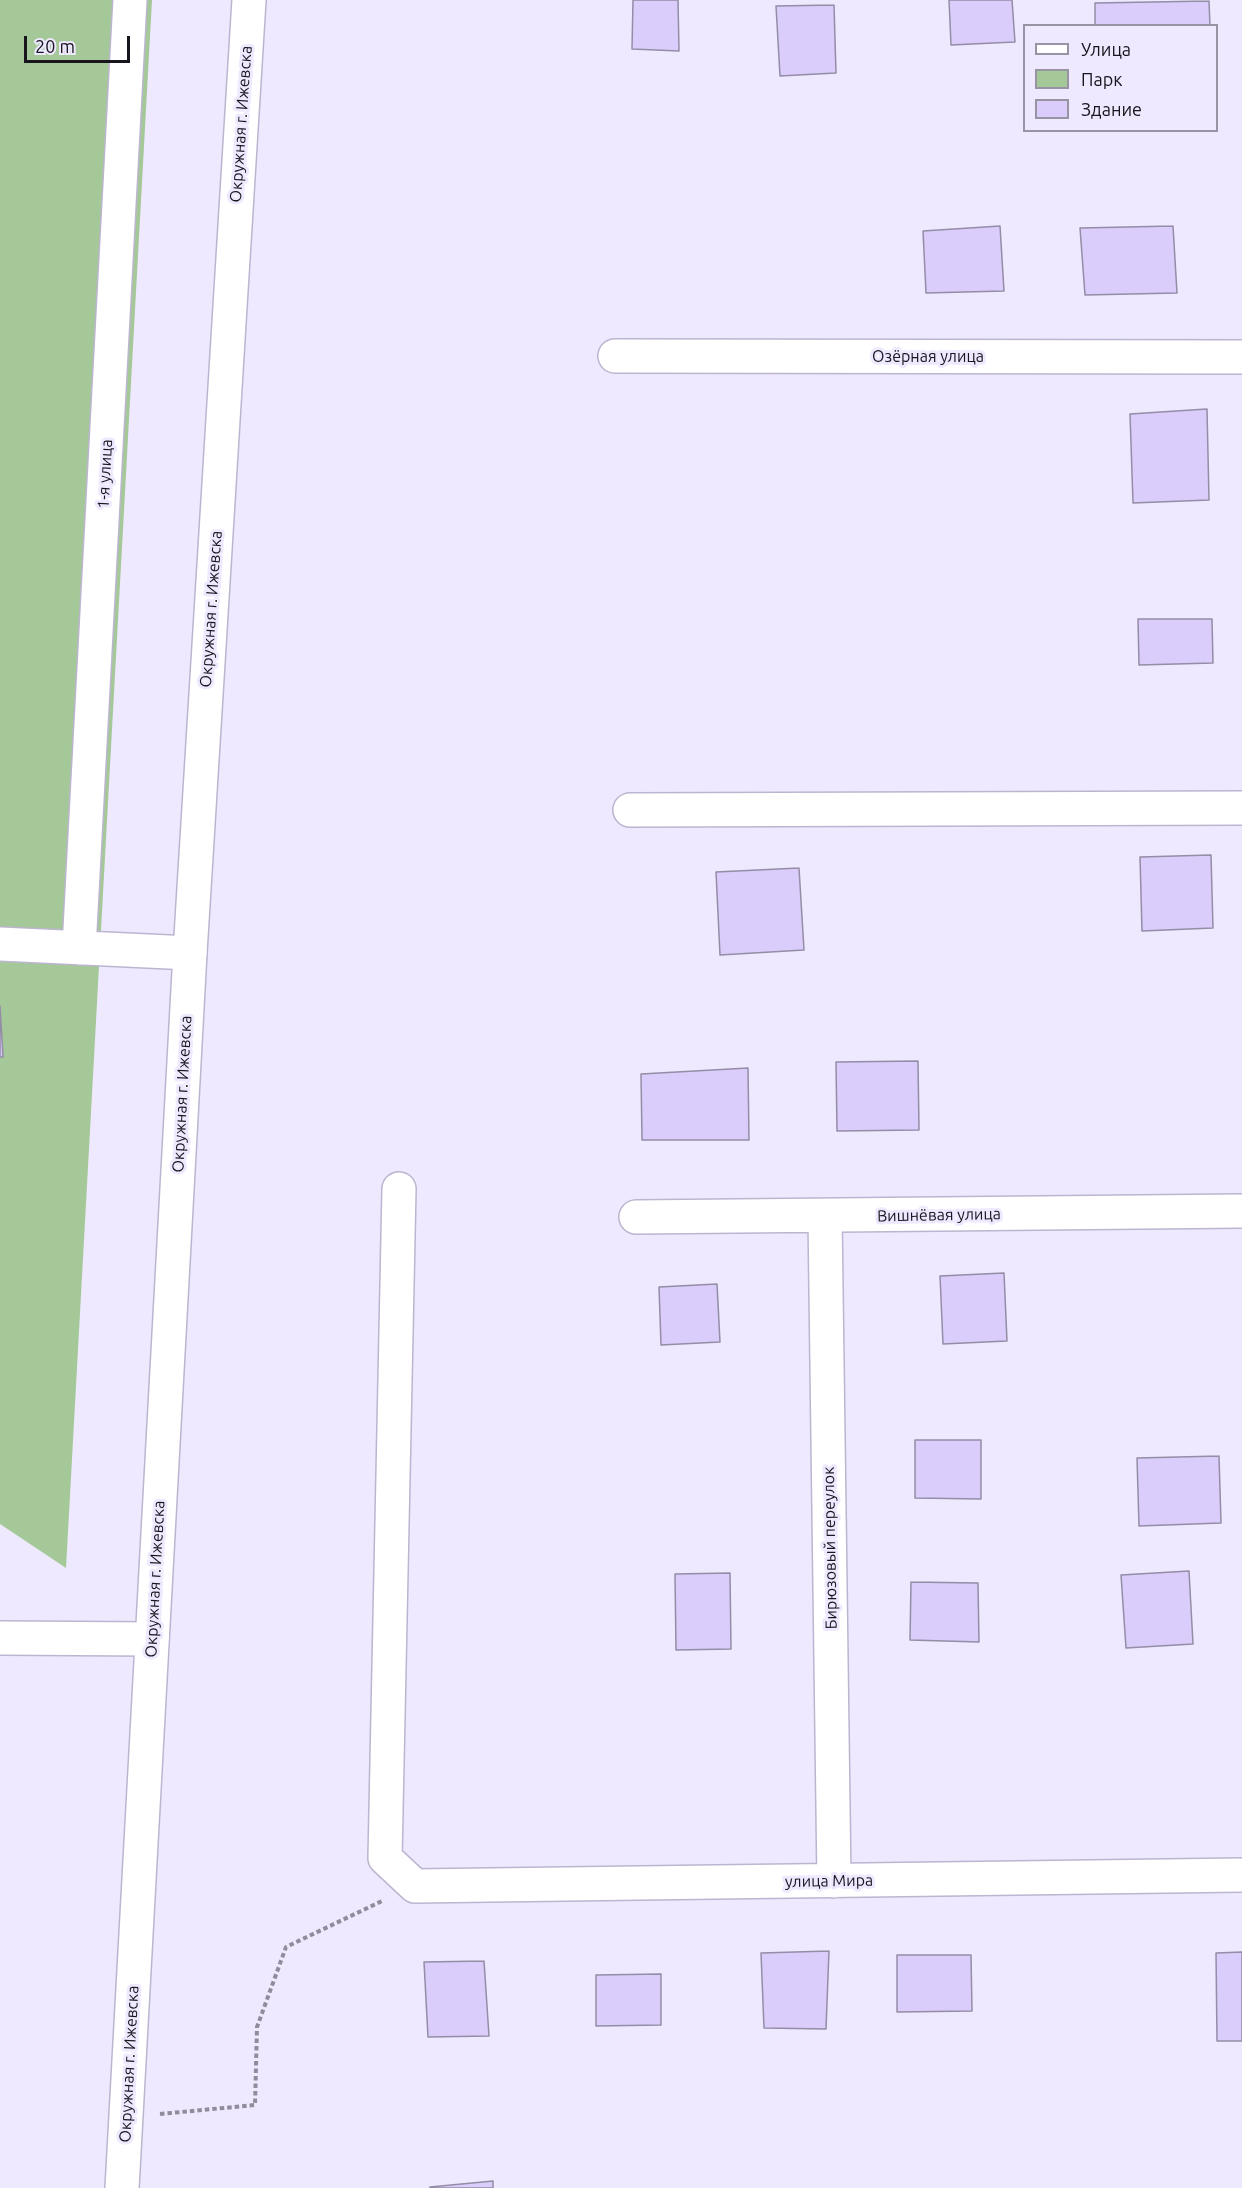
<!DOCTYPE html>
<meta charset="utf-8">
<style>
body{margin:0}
#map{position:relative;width:1242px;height:2188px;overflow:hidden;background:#efe9ff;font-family:Ubuntu,sans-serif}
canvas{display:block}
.legend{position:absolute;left:1023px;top:24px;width:195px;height:108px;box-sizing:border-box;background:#efe9ff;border:2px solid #9994a5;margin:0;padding:8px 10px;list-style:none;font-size:18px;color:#18151e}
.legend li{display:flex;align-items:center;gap:12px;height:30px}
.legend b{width:30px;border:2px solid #9994a5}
.scale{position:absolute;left:24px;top:36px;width:106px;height:27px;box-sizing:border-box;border:3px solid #18151e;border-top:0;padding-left:8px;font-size:18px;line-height:21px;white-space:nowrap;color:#18151e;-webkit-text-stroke:4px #efe9ff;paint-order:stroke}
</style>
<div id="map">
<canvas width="1242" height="2188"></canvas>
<ul class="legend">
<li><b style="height:8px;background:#fff"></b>Улица</li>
<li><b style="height:16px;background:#a5c898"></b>Парк</li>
<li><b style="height:16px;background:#daccfb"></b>Здание</li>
</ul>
<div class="scale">20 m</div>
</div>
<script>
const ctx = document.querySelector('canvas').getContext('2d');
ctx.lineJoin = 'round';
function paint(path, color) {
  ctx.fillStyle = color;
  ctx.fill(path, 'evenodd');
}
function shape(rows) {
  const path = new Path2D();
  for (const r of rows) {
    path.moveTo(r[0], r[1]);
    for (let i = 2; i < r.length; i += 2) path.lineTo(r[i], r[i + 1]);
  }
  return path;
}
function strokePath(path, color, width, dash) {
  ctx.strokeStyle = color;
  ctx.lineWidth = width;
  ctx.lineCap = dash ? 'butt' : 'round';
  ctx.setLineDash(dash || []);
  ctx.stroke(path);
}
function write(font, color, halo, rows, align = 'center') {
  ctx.font = font + ' Ubuntu,sans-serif';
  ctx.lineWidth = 6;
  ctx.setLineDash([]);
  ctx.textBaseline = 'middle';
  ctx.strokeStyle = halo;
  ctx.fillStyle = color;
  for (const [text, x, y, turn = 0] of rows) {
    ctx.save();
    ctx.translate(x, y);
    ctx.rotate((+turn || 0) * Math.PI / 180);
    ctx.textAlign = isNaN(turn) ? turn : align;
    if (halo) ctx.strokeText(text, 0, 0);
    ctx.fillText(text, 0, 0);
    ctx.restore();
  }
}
paint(shape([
 [0,0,152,0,66,1568,0,1524]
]), '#a5c898');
const building = shape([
 [633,0,678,0,679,51,632,49,633,0],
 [949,0,1012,0,1015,42,951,45,949,0],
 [1209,1,1210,26,1095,26,1095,3,1209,1],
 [834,5,836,73,780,76,776,6,834,5],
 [1000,226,1004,291,926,293,923,231,1000,226],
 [1173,226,1177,293,1085,295,1080,228,1173,226],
 [1207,409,1209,500,1133,503,1130,414,1207,409],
 [1138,619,1212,619,1213,663,1139,665,1138,619],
 [1211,855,1213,928,1142,931,1140,857,1211,855],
 [799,868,804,950,720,955,716,872,799,868],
 [0,1006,3,1057,0,1057,0,1006],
 [918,1061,919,1130,837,1131,836,1062,918,1061],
 [748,1068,749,1140,642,1140,641,1074,748,1068],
 [1004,1273,1007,1341,943,1344,940,1276,1004,1273],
 [717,1284,720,1342,661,1345,659,1287,717,1284],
 [915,1440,981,1440,981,1499,915,1498,915,1440],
 [1219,1456,1221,1523,1139,1526,1137,1458,1219,1456],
 [1189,1571,1193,1644,1126,1648,1121,1575,1189,1571],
 [730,1573,731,1649,676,1650,675,1574,730,1573],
 [911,1582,978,1583,979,1642,910,1640,911,1582],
 [829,1951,826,2029,764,2028,761,1953,829,1951],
 [1242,1952,1242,2041,1217,2041,1216,1953,1242,1952],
 [897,1955,971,1955,972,2011,897,2012,897,1955],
 [484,1961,489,2036,428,2037,424,1962,484,1961],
 [661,1974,661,2025,596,2026,596,1975,661,1974],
 [493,2181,493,2188,430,2188,430,2187,493,2181]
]);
paint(building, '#daccfb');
strokePath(building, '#948da6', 1.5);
const minor = shape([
 [615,356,1242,357],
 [630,810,1242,808],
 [0,944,190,953],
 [79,948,130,0],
 [399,1189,385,1858,415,1886,1242,1875],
 [825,1216,834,1881],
 [636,1217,1242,1211],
 [0,1638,152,1639]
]);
const primary = shape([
 [122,2188,190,953,249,0]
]);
strokePath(minor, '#bcb5cf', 36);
strokePath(primary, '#bcb5cf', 36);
strokePath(shape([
 [160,2114,255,2105,257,2027,286,1947,382,1901]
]), '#908c9c', 4, [4.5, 3]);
strokePath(minor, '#fff', 33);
strokePath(primary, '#fff', 33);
write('16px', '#18151e', '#efe9ff', [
 ["Окружная г. Ижевска",241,124,-86],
 ["Озёрная улица",928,357],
 ["1-я улица",105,474,-87],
 ["Окружная г. Ижевска",211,609,-86],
 ["Окружная г. Ижевска",182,1094,-87],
 ["Вишнёвая улица",939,1215,-1],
 ["Бирюзовый переулок",830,1548,-91],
 ["Окружная г. Ижевска",155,1579,-87],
 ["улица Мира",829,1881,-1],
 ["Окружная г. Ижевска",129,2064,-87]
]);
</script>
